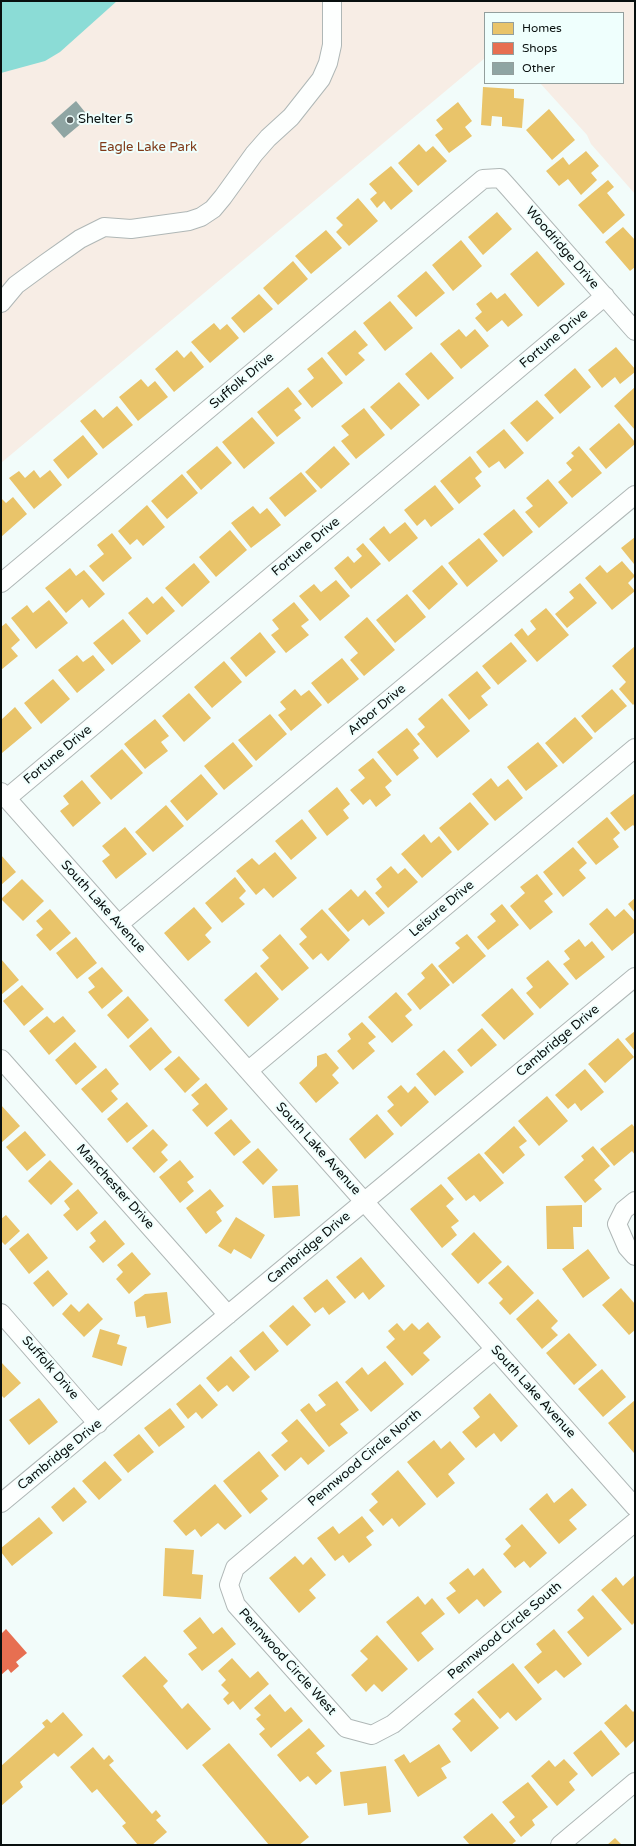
<!DOCTYPE html>
<style>
body{margin:0}
#map{position:relative;width:636px;height:1846px;overflow:hidden;background:#f2fcfa;font-family:"Varela Round",sans-serif}
canvas{display:block}
.frame{position:absolute;inset:0;border:2px solid #080f0e;pointer-events:none}
.legend{position:absolute;left:484px;top:12px;width:140px;height:72px;box-sizing:border-box;background:#effffd;border:1px solid #939f9d;margin:0;padding:5px 7px;list-style:none;font-size:12px;color:#080f0e}
.legend li{display:flex;align-items:center;gap:8px;height:20px}
.legend b{width:20px;border:1px solid #939f9d}
</style>
<div id="map">
<canvas width="636" height="1846"></canvas>
<div class="frame"></div>
<ul class="legend">
<li><b style="height:11px;background:#e9c46a"></b>Homes</li>
<li><b style="height:11px;background:#e76f51"></b>Shops</li>
<li><b style="height:11px;background:#8fa5a3"></b>Other</li>
</ul>
</div>
<script>
const ctx = document.querySelector('canvas').getContext('2d');
ctx.lineJoin = 'round';
function paint(path, color) {
  ctx.fillStyle = color;
  ctx.fill(path, 'evenodd');
}
function shape(rows) {
  const path = new Path2D();
  for (const r of rows) {
    path.moveTo(r[0], r[1]);
    for (let i = 2; i < r.length; i += 2) path.lineTo(r[i], r[i + 1]);
  }
  return path;
}
function strokePath(path, color, width, dash) {
  ctx.strokeStyle = color;
  ctx.lineWidth = width;
  ctx.lineCap = dash ? 'butt' : 'round';
  ctx.setLineDash(dash || []);
  ctx.stroke(path);
}
function write(font, color, halo, rows, align = 'center') {
  ctx.font = font + ' "Varela Round",sans-serif';
  ctx.lineWidth = 4;
  ctx.setLineDash([]);
  ctx.textBaseline = 'middle';
  ctx.strokeStyle = halo;
  ctx.fillStyle = color;
  for (const [text, x, y, turn = 0] of rows) {
    ctx.save();
    ctx.translate(x, y);
    ctx.rotate((+turn || 0) * Math.PI / 180);
    ctx.textAlign = isNaN(turn) ? turn : align;
    if (halo) ctx.strokeText(text, 0, 0);
    ctx.fillText(text, 0, 0);
    ctx.restore();
  }
}
paint(shape([
 [1,1,635,1,635,194,591,144,587,135,540,83,623,83,623,13,485,13,485,58,1,463]
]), '#f7ede5');
paint(shape([
 [1,1,117,1,60,52,45,61,1,73]
]), '#8bdcd6');
paint(shape([
 [483,87,514,89,514,98,524,99,522,128,502,126,502,117,492,116,491,126,481,125],
 [458,102,472,121,465,127,472,136,449,153,435,135,443,129,436,120],
 [549,109,575,140,552,160,526,130],
 [419,144,426,152,433,146,447,161,418,186,398,163],
 [586,151,599,166,591,173,597,180,581,195,568,179,559,186,546,171,563,157,569,165],
 [391,166,413,191,391,210,384,201,377,208,370,199,377,193,369,184],
 [608,180,614,187,607,193,625,215,603,234,578,205],
 [358,198,378,221,349,246,336,232,343,225,336,218],
 [497,212,512,229,483,255,468,237],
 [623,227,635,240,635,267,630,271,605,242],
 [326,230,342,248,311,274,295,256],
 [461,240,482,266,453,291,432,265],
 [537,251,565,284,538,307,510,274],
 [293,261,308,279,278,305,263,288],
 [426,271,445,293,416,317,397,296],
 [491,292,497,299,505,293,523,315,508,327,502,320,487,332,475,318,482,312,476,304],
 [259,294,273,309,244,333,231,318],
 [390,301,413,328,385,351,363,323],
 [214,323,220,330,227,324,239,338,210,363,191,342],
 [459,329,466,337,475,329,489,346,461,369,440,344],
 [355,330,368,345,358,353,365,360,346,376,327,353],
 [616,347,635,369,635,372,620,384,615,377,602,388,588,370],
 [177,350,184,358,191,351,204,367,174,392,155,369],
 [431,352,454,378,428,400,405,374],
 [322,357,343,383,312,408,298,391,314,378,307,369],
 [575,368,591,387,560,414,544,395],
 [141,379,148,387,155,381,168,397,138,421,119,397],
 [399,382,420,405,391,430,370,407],
 [288,387,302,404,294,410,301,418,277,437,257,412],
 [635,387,635,430,614,406],
 [537,400,554,418,527,442,510,423],
 [117,406,133,425,103,449,80,421,95,409,103,418],
 [364,408,385,435,356,459,341,441,349,435,341,426],
 [252,417,275,443,244,469,222,442],
 [619,423,635,442,635,444,606,469,589,449],
 [504,429,524,453,505,469,499,461,489,468,476,452],
 [83,435,98,454,68,479,53,460],
 [217,446,232,463,201,490,186,472],
 [334,446,350,464,321,489,305,472],
 [579,446,602,473,572,498,558,482,572,470,566,463,574,456,571,453],
 [470,456,482,472,475,478,481,486,459,504,440,481],
 [34,470,40,478,50,470,62,485,34,509,9,478,19,471,25,478],
 [301,472,317,491,285,517,269,498],
 [182,474,198,493,167,519,151,501],
 [548,479,568,503,539,528,525,512,533,506,526,498],
 [435,485,454,509,431,527,425,519,417,526,404,510],
 [13,497,27,514,1,537,1,498,6,503],
 [147,505,165,527,143,546,137,539,130,545,118,531],
 [253,506,260,514,267,508,281,525,251,548,231,523],
 [514,509,533,532,503,557,483,534],
 [405,522,418,538,389,562,369,539,384,526,390,534],
 [230,530,247,550,216,577,199,557],
 [112,533,132,558,103,582,89,566,104,554,97,545],
 [635,537,635,563,634,564,621,548],
 [479,538,498,561,467,587,448,563],
 [363,543,381,564,351,589,334,568,348,556,354,563,362,556,356,549],
 [622,561,635,576,628,583,635,591,612,610,585,578,600,565,607,573],
 [194,563,210,582,182,607,165,588],
 [442,565,458,584,429,610,412,591],
 [70,568,76,576,84,570,105,594,89,608,82,599,66,613,45,588],
 [336,580,350,596,320,621,299,596,314,584,321,592],
 [580,583,597,603,567,628,555,614,574,598,569,592],
 [407,594,426,617,395,643,376,620],
 [162,596,175,611,147,635,128,613,147,597,153,604],
 [49,600,68,623,36,649,11,618,27,605,33,613],
 [294,602,309,620,301,626,309,635,286,653,271,635,279,629,272,620],
 [546,608,569,635,537,662,514,635,522,628,528,636,536,629,530,621],
 [367,617,395,650,364,676,350,660,358,653,344,637],
 [123,619,141,641,112,665,93,643],
 [6,623,20,640,11,648,18,656,1,670,1,627],
 [260,632,276,652,246,677,230,658],
 [511,642,527,661,498,685,482,666],
 [635,646,635,703,633,705,619,689,626,682,612,666],
 [77,655,83,662,93,655,105,670,77,693,58,670],
 [342,658,359,679,328,704,311,683],
 [224,661,242,682,212,708,194,687],
 [477,671,491,688,481,696,488,705,469,720,448,695],
 [53,679,70,699,41,724,24,703],
 [295,689,301,696,309,690,322,705,291,731,278,715,286,709,280,702],
 [612,689,627,706,595,733,581,716],
 [189,693,211,718,184,742,162,716],
 [442,698,470,731,437,758,417,734,425,727,418,719],
 [15,707,32,728,2,753,1,720],
 [270,714,287,734,256,761,238,740],
 [575,717,593,738,563,764,545,743],
 [155,719,169,736,161,742,168,751,145,769,124,744],
 [407,728,420,744,413,750,419,758,397,776,377,752],
 [233,742,253,766,224,790,204,766],
 [538,742,558,766,526,791,507,767],
 [122,749,143,773,111,800,90,776],
 [373,758,392,781,385,787,391,795,376,807,370,799,363,805,350,790,365,778,358,770],
 [201,774,218,794,187,821,170,801],
 [491,778,498,787,508,779,523,798,495,821,472,794],
 [82,780,101,803,73,827,60,811,69,804,63,796],
 [337,787,350,804,343,810,349,818,327,836,308,811],
 [635,793,635,827,633,825,625,831,610,813],
 [470,802,489,824,458,851,439,828],
 [166,805,184,826,153,852,135,832],
 [607,817,620,833,613,839,619,847,596,865,577,842],
 [302,819,317,838,291,860,275,841],
 [125,827,147,854,116,879,102,861,110,855,102,846],
 [424,834,431,843,439,836,452,852,422,878,401,854],
 [573,847,587,863,579,870,586,878,563,897,543,872],
 [275,852,297,878,273,898,264,888,256,895,236,871,252,858,259,865],
 [1,855,16,872,1,885],
 [391,866,398,874,405,868,418,882,388,908,375,893,382,887,376,879],
 [537,874,553,894,544,901,553,912,530,930,510,906,525,893,520,887],
 [235,877,246,891,239,898,245,904,222,923,205,903],
 [22,879,44,901,23,921,1,899],
 [351,889,358,897,365,890,385,913,369,926,363,919,348,932,328,909],
 [635,898,635,913,628,904],
 [502,904,519,925,488,950,477,937,496,921,490,914],
 [194,907,212,928,205,935,211,942,188,961,164,933],
 [607,908,615,917,624,909,635,921,635,932,612,951,589,924],
 [50,909,71,933,50,951,36,935,43,929,36,921],
 [322,909,350,940,328,961,321,953,313,960,299,944,307,937,300,929],
 [280,934,309,968,282,991,260,966,269,958,262,950],
 [467,934,486,956,453,984,438,966,460,948,455,943],
 [76,937,97,963,77,979,56,953],
 [579,939,585,947,592,941,605,957,576,980,563,964,570,959,564,951],
 [1,959,19,980,1,995],
 [548,960,569,984,540,1009,526,993,533,987,526,978],
 [432,963,450,985,420,1010,407,994,425,978,421,973],
 [102,967,123,991,102,1009,88,992,95,987,88,978],
 [256,972,279,999,248,1027,224,1000],
 [22,985,44,1009,24,1026,3,1001],
 [512,988,534,1014,504,1040,481,1015],
 [396,992,412,1010,405,1016,413,1025,392,1043,368,1017],
 [128,996,149,1020,128,1039,107,1015],
 [47,1016,54,1023,63,1016,76,1031,49,1055,29,1031],
 [362,1022,376,1037,368,1043,375,1051,353,1070,337,1051,351,1039,348,1034],
 [151,1027,172,1052,150,1071,129,1046],
 [482,1028,497,1045,471,1067,457,1050],
 [635,1031,635,1051,625,1039],
 [618,1038,634,1057,605,1083,588,1064],
 [75,1042,97,1067,76,1085,55,1060],
 [444,1050,464,1072,435,1096,416,1074],
 [326,1053,339,1068,332,1075,339,1083,316,1103,299,1083,317,1066,317,1056],
 [179,1056,200,1079,185,1093,164,1069],
 [106,1068,119,1084,111,1091,118,1099,102,1113,81,1089],
 [585,1069,604,1092,581,1111,575,1103,568,1109,555,1095],
 [206,1083,228,1109,207,1127,192,1110,199,1104,191,1095],
 [401,1085,408,1093,415,1086,429,1102,401,1127,387,1111,394,1105,387,1097],
 [547,1096,568,1121,539,1146,518,1121],
 [127,1102,148,1126,127,1143,107,1119],
 [1,1105,20,1126,1,1143],
 [377,1114,394,1134,365,1159,349,1139],
 [231,1119,251,1142,234,1156,214,1133],
 [632,1124,635,1128,635,1155,632,1151,614,1166,600,1149],
 [514,1126,527,1141,519,1147,525,1155,503,1174,484,1153],
 [153,1129,168,1145,161,1152,168,1160,154,1173,132,1148],
 [25,1131,46,1155,27,1171,6,1147],
 [593,1146,610,1166,594,1180,602,1189,585,1203,564,1177,584,1160,581,1156],
 [258,1148,278,1170,263,1185,242,1162],
 [479,1153,504,1183,480,1202,474,1195,466,1201,447,1178],
 [50,1160,73,1184,51,1205,28,1181],
 [180,1160,194,1177,187,1182,194,1191,180,1203,159,1177],
 [441,1184,454,1199,446,1206,459,1221,451,1227,457,1235,442,1248,410,1209],
 [298,1185,300,1216,274,1218,272,1186],
 [78,1189,98,1213,77,1231,63,1215,70,1209,64,1201],
 [210,1189,224,1206,216,1212,222,1221,206,1234,186,1208],
 [582,1205,582,1227,573,1227,574,1249,547,1249,546,1206],
 [6,1215,20,1231,5,1245,1,1241,1,1219],
 [236,1217,265,1235,251,1259,234,1249,231,1254,218,1246],
 [105,1220,125,1244,103,1263,89,1247,96,1241,90,1233],
 [474,1232,502,1262,478,1284,451,1254],
 [28,1233,48,1258,29,1274,9,1249],
 [588,1249,610,1278,583,1298,562,1269],
 [132,1252,151,1274,129,1294,116,1279,123,1272,117,1265],
 [361,1257,385,1286,369,1300,363,1292,355,1299,336,1277],
 [508,1265,534,1293,510,1315,499,1303,503,1299,488,1283],
 [48,1270,68,1294,53,1307,33,1283],
 [327,1279,346,1302,329,1315,323,1307,315,1313,303,1298],
 [621,1288,635,1304,635,1330,629,1335,602,1305],
 [167,1292,171,1323,147,1328,145,1316,136,1317,134,1302,145,1294],
 [538,1299,558,1321,551,1328,558,1335,542,1349,516,1319],
 [88,1303,103,1319,84,1337,62,1314,71,1304,79,1312],
 [293,1305,311,1325,287,1346,269,1326],
 [428,1322,441,1337,423,1353,430,1360,412,1376,386,1347,395,1339,388,1331,397,1323,404,1331,412,1323,419,1330],
 [100,1329,120,1335,117,1344,127,1347,122,1366,92,1357],
 [263,1331,279,1351,255,1371,239,1351],
 [569,1333,597,1365,574,1385,546,1353],
 [231,1356,250,1377,233,1392,227,1385,218,1392,206,1378],
 [385,1361,404,1384,371,1412,345,1382,362,1367,368,1375],
 [1,1362,21,1383,4,1398,1,1395],
 [602,1369,626,1397,603,1417,578,1389],
 [337,1381,359,1410,340,1424,348,1433,329,1447,300,1410,309,1403,316,1412,326,1405,318,1395],
 [200,1384,218,1405,202,1419,196,1412,188,1419,176,1404],
 [490,1393,518,1426,501,1442,494,1433,476,1448,462,1432,480,1417,473,1408],
 [39,1398,58,1422,29,1445,9,1420],
 [635,1400,635,1452,634,1453,608,1423],
 [170,1408,185,1427,159,1447,144,1428],
 [297,1419,325,1451,308,1465,301,1457,285,1471,271,1455,288,1441,281,1433],
 [139,1434,154,1452,128,1473,113,1455],
 [434,1440,441,1449,450,1441,465,1459,448,1474,455,1483,437,1498,407,1462],
 [259,1451,279,1476,261,1491,268,1499,250,1514,223,1481],
 [105,1461,122,1480,99,1500,82,1481],
 [398,1470,426,1504,399,1527,392,1518,383,1526,369,1510,378,1502,371,1494],
 [215,1484,242,1516,225,1530,218,1523,201,1537,195,1529,186,1536,173,1521],
 [74,1487,87,1502,63,1522,51,1507],
 [572,1488,587,1505,569,1520,577,1529,559,1544,529,1509,547,1493,554,1503],
 [362,1516,374,1531,366,1537,372,1545,349,1563,343,1555,335,1561,317,1538,333,1526,339,1534],
 [39,1517,53,1533,12,1566,1,1552,1,1548],
 [522,1524,547,1553,530,1568,524,1561,515,1568,503,1554,511,1546,505,1539],
 [165,1548,194,1550,192,1574,203,1575,201,1599,163,1596],
 [295,1556,303,1565,311,1557,326,1575,309,1590,316,1598,299,1613,269,1578],
 [468,1568,474,1576,483,1568,502,1592,484,1607,477,1599,459,1614,446,1598,456,1591,449,1583],
 [635,1575,635,1622,632,1625,601,1590,616,1577,623,1586],
 [593,1595,622,1629,588,1657,567,1632,584,1618,577,1610],
 [418,1596,425,1605,432,1598,445,1614,421,1633,434,1649,418,1662,386,1622],
 [200,1617,213,1634,222,1627,236,1644,202,1671,188,1654,197,1648,183,1631],
 [554,1629,582,1664,564,1678,556,1670,538,1684,524,1667,542,1652,536,1644],
 [377,1635,408,1669,382,1692,374,1684,366,1692,351,1675,368,1659,360,1651],
 [145,1656,168,1681,163,1686,182,1709,188,1703,211,1729,187,1750,122,1676],
 [232,1658,250,1678,258,1671,269,1684,240,1710,233,1701,228,1705,223,1699,229,1693,221,1685,226,1680,218,1671],
 [513,1663,542,1699,516,1721,508,1712,500,1719,477,1692],
 [270,1694,285,1712,291,1707,303,1721,271,1748,259,1734,265,1729,256,1719,261,1715,254,1708],
 [473,1698,499,1728,471,1752,452,1729,461,1721,454,1714],
 [626,1704,633,1712,635,1710,635,1740,626,1748,604,1723],
 [63,1712,83,1735,58,1757,54,1753,20,1782,23,1787,1,1806,1,1766,45,1727,42,1723,47,1719,51,1723],
 [309,1728,325,1746,316,1753,332,1771,316,1785,308,1776,300,1782,277,1755],
 [601,1730,620,1754,592,1777,573,1753],
 [229,1743,309,1837,299,1845,269,1845,202,1765],
 [439,1744,451,1762,441,1768,447,1778,418,1797,394,1760,404,1754,410,1763],
 [93,1747,104,1760,109,1755,114,1761,109,1765,152,1814,156,1810,161,1816,156,1820,167,1832,152,1845,138,1845,122,1826,126,1823,97,1789,92,1793,70,1767],
 [564,1759,578,1774,569,1782,575,1790,557,1806,531,1776,549,1760,555,1767],
 [386,1766,391,1812,368,1815,367,1803,344,1806,340,1772],
 [528,1782,548,1807,532,1820,535,1825,521,1837,509,1822,515,1817,502,1802],
 [492,1813,516,1841,511,1845,494,1844,470,1845,463,1837],
 [615,1838,622,1845,607,1845]
]), '#e9c46a');
paint(shape([
 [6,1629,27,1653,16,1662,19,1666,11,1673,8,1669,1,1675,1,1634]
]), '#e76f51');
paint(shape([
 [76,101,89,117,64,138,51,123]
]), '#8fa5a3');
const minor = shape([
 [1,303,16,285,46,263,80,239,104,227,131,229,189,221,201,217,213,209,223,197,254,154,268,138,291,117,321,79,328,63,332,45,332,1],
 [1,583,483,179,500,178,509,188,635,331],
 [1,792,635,1507],
 [7,798,605,296],
 [119,924,635,495],
 [1,1059,228,1315],
 [249,1070,635,748],
 [635,1201,624,1210,617,1224,627,1247,635,1256],
 [1,1313,98,1424],
 [495,1349,235,1568,229,1585,236,1605,346,1728,372,1735,393,1724,635,1522],
 [1,1503,635,977],
 [560,1845,635,1782]
]);
strokePath(minor, '#afb7b6', 20);
strokePath(minor, '#fdfffe', 18);
for (const [x, y, r, color] of [
 [70,120,4,"#5a6261"]
]) {
  const dot = new Path2D();
  dot.arc(x, y, r, 0, 2 * Math.PI);
  ctx.fillStyle = color;
  ctx.fill(dot);
  strokePath(dot, '#effffd', 1.5);
}
write('13px', '#080f0e', '#effffd', [
 ["Shelter 5",78,120]
], 'left');
write('13px', '#7f3a18', '#effffd', [
 ["Eagle Lake Park",148,148]
]);
write('13px', '#080f0e', '#effffd', [
 ["Woodridge Drive",562,248,49],
 ["Fortune Drive",554,339,-40],
 ["Suffolk Drive",242,381,-40],
 ["Fortune Drive",306,547,-40],
 ["Arbor Drive",377,710,-40],
 ["Fortune Drive",58,755,-40],
 ["South Lake Avenue",103,907,48],
 ["Leisure Drive",442,909,-40],
 ["Cambridge Drive",558,1041,-40],
 ["South Lake Avenue",318,1149,48],
 ["Manchester Drive",115,1187,48],
 ["Cambridge Drive",309,1248,-40],
 ["Suffolk Drive",50,1368,49],
 ["South Lake Avenue",533,1392,48],
 ["Cambridge Drive",60,1455,-39],
 ["Pennwood Circle North",365,1458,-40],
 ["Pennwood Circle South",505,1631,-40],
 ["Pennwood Circle West",287,1662,48]
]);
</script>
